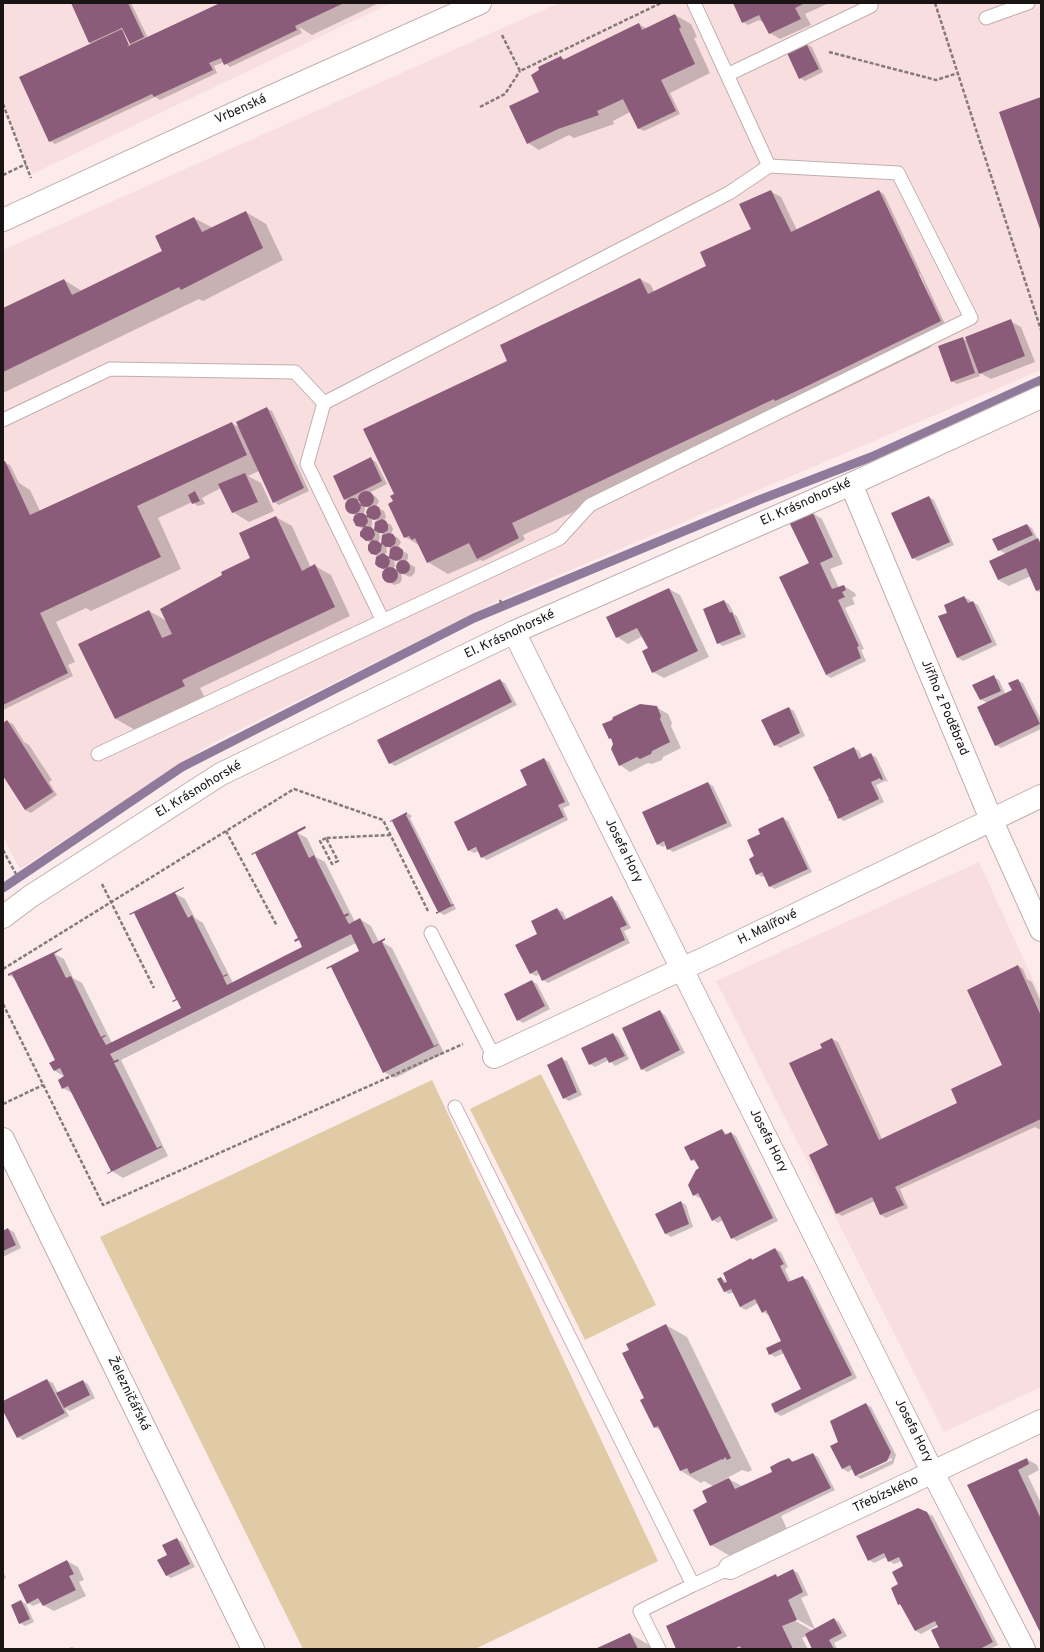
<!DOCTYPE html>
<meta charset="utf-8">
<style>
body{margin:0}
#map{position:relative;width:1044px;height:1652px;overflow:hidden;background:#fdebec;font-family:Overpass,sans-serif}
canvas{display:block}
.frame{position:absolute;inset:0;border:4px solid #191314;pointer-events:none}
</style>
<div id="map">
<canvas width="1044" height="1652"></canvas>
<div class="frame"></div>
</div>
<script>
const ctx = document.querySelector('canvas').getContext('2d');
ctx.lineJoin = 'round';
function paint(path, color) {
  ctx.fillStyle = color;
  ctx.fill(path, 'evenodd');
}
function shape(rows) {
  const path = new Path2D();
  for (const r of rows) {
    if (r.length === 3) {
      path.moveTo(r[0] + r[2], r[1]);
      path.arc(r[0], r[1], r[2], 0, 2 * Math.PI);
      continue;
    }
    path.moveTo(r[0], r[1]);
    for (let i = 2; i < r.length; i += 2) path.lineTo(r[i], r[i + 1]);
  }
  return path;
}
function strokePath(path, color, width, dash) {
  ctx.strokeStyle = color;
  ctx.lineWidth = width;
  ctx.lineCap = dash ? 'butt' : 'round';
  ctx.setLineDash(dash || []);
  ctx.stroke(path);
}
function write(font, color, halo, rows, align = 'center') {
  ctx.font = font + ' Overpass,sans-serif';
  ctx.lineWidth = 3.5;
  ctx.setLineDash([]);
  ctx.textBaseline = 'middle';
  ctx.strokeStyle = halo;
  ctx.fillStyle = color;
  for (const [text, x, y, turn = 0] of rows) {
    ctx.save();
    ctx.translate(x, y);
    ctx.rotate((+turn || 0) * Math.PI / 180);
    ctx.textAlign = isNaN(turn) ? turn : align;
    if (halo) ctx.strokeText(text, 0, 0);
    ctx.fillText(text, 0, 0);
    ctx.restore();
  }
}
paint(shape([
 [3,3,391,3,32,174,3,106],
 [559,3,1041,3,1041,370,500,600,213,743,20,869,3,837,3,250],
 [979,862,1041,997,1041,1387,944,1432,716,981]
]), '#f9dedf');
paint(shape([
 [541,1074,656,1305,585,1340,470,1109],
 [432,1080,658,1561,475,1649,303,1649,100,1237]
]), '#e1caa6');
paint(shape([
 [72,3,131,3,148,38,222,3,379,3,312,35,299,27,302,33,230,67,224,62,214,66,217,73,160,100,155,97,55,144,50,141,91,44],
 [123,26,132,49,131,50,120,28],
 [734,3,829,3,805,14,811,25,780,39,770,33,764,23,759,20,748,25,743,22],
 [675,15,691,24,697,37,694,38,710,73,670,93,680,114,644,131,638,128,630,112,613,121,614,124,574,138,569,135,539,150,528,143,539,93,561,57,566,60,639,24,647,29],
 [806,44,812,47,823,72,805,81,800,78],
 [770,191,781,197,797,230,879,191,884,194,945,324,929,343,931,347,824,399,796,412,795,411,523,535,525,539,523,541,483,561,480,560,448,574,428,562,419,545,405,537,394,501,395,495,509,362,640,279,651,285,654,292,708,267,752,230],
 [920,274,930,297,928,297,918,275],
 [246,212,266,224,283,260,203,301,199,299,3,393,3,309,64,280,82,291,164,251,194,218,213,228],
 [1010,321,1021,327,1035,362,991,379,978,372,980,376,957,384,952,381,963,339,968,341],
 [266,408,272,411,309,491,279,505,274,502,259,471,248,476,261,483,274,511,249,522,233,512,221,488,202,498,205,504,198,506,192,502,158,518,181,569,91,611,86,608,56,622,75,662,68,665,73,676,3,710,3,462,10,465,19,483,30,490,40,511,231,423,239,427],
 [371,459,376,462,387,484,369,493,376,497,379,501,376,507,384,511,386,517,384,521,391,525,393,529,391,534,398,538,401,542,398,548,408,554,408,558,406,562,415,567,415,572,413,575,410,577,401,573,402,579,400,583,394,585,384,579,383,573,385,570,377,565,379,557,370,552,371,543,366,540,363,529,357,526,355,515,349,512,346,506,349,502,345,499],
 [359,498,363,504,354,500],
 [363,504,369,508,368,517,362,514,364,513,365,509],
 [372,519,378,521,376,522,375,530,371,528,372,525],
 [379,532,384,535,382,544,378,542,380,538],
 [386,546,391,549,390,558,385,555,387,552],
 [394,559,400,562,398,563,397,567,398,572,393,569,395,566],
 [929,497,934,500,954,545,918,561,913,558],
 [811,512,822,519,843,564,830,569,839,588,844,586,855,593,856,596,852,598,855,604,845,608,864,649,861,650,866,661,831,678,826,675,810,564],
 [276,517,292,526,311,568,315,566,331,575,350,616,200,688,205,698,137,731,116,719,94,674,149,611,167,621,252,558],
 [1027,525,1032,528,1037,538,1036,539,1041,541,1041,593,1037,591,1031,576,1009,586,998,580,1006,554,999,550],
 [669,589,680,595,709,657,664,678,653,672,649,649,643,636,628,644,617,637],
 [964,597,970,600,971,603,973,602,978,605,997,645,963,661,958,658,939,617,948,613],
 [724,601,729,604,734,614,737,616,746,637,723,646,718,643],
 [994,677,999,680,1006,695,1014,691,1018,680,1023,683,1041,720,1041,729,1001,748,996,745,987,703,980,699],
 [500,680,505,683,517,705,395,766,390,763],
 [656,707,668,714,672,723,671,726,681,748,663,757,662,760,652,764,648,763,630,772,620,765,614,743,610,738],
 [789,708,794,711,805,736,780,748,775,745],
 [7,721,13,724,24,742,29,745,52,780,49,782,57,795,31,813,25,810,3,774,3,724],
 [854,748,859,751,862,758,870,754,876,757,888,782,885,781,876,785,884,802,844,821,839,818],
 [544,759,549,762,570,805,563,808,568,820,487,860,482,857,479,851,474,853,469,850,529,786],
 [480,846,471,850,471,848],
 [708,783,713,786,732,826,673,852,668,849,666,845,663,847,657,844],
 [407,813,412,816,410,818,456,909,444,915,439,912,393,820],
 [783,818,788,821,812,872,775,889,769,886,764,876,762,877,757,874,756,857,761,834],
 [296,832,307,838,316,857,325,862,355,922,360,919,371,926,379,942,381,941,392,948,444,1053,395,1078,384,1072,361,952,356,943,121,1060,168,1156,123,1178,112,1171,74,1094,63,1088,65,1077,55,1071,57,1060,16,979,9,975,53,953,64,959,73,978,82,983,112,1043,182,1008,174,893,185,899,195,918,203,923,233,983,303,947],
 [612,898,617,901,631,928,624,931,630,943,548,983,543,980,540,974,536,976,530,973,557,909,563,912,567,920],
 [1018,966,1023,969,1027,979,1032,982,1041,1002,1041,1130,1035,1127,900,1189,908,1208,886,1218,881,1215,875,1201,842,1216,837,1213,829,1146,823,1048,832,1039,838,1042,882,1139,958,1103,1004,1068],
 [532,981,537,984,550,1009,523,1023,518,1020],
 [660,1012,665,1015,685,1053,647,1072,642,1069],
 [613,1034,618,1037,629,1059,615,1066,609,1060,595,1067,590,1064],
 [562,1059,567,1061,582,1095,569,1101,564,1098],
 [722,1130,728,1135,731,1133,736,1136,778,1221,737,1241,732,1238,723,1220,718,1223,713,1220,701,1197,699,1198,694,1195,701,1169,698,1163,692,1160],
 [681,1202,686,1205,693,1227,671,1237,666,1234,657,1214],
 [8,1229,14,1232,21,1248,3,1257,3,1232],
 [775,1249,781,1252,788,1267,785,1269,791,1282,802,1277,808,1280,857,1378,781,1416,776,1413,772,1404,802,1390,784,1353,775,1357,770,1354,783,1342,769,1314,768,1315,763,1312,758,1303,746,1310,740,1307,734,1292,729,1294,724,1291,721,1278,729,1283,752,1260],
 [666,1325,687,1337,752,1470,748,1472,742,1470,727,1478,742,1486,774,1472,789,1459,795,1462,813,1454,818,1457,835,1490,781,1516,787,1529,732,1557,711,1545,709,1503,713,1486,704,1481,701,1483,681,1471,661,1431,655,1427,630,1350],
 [47,1380,53,1383,58,1393,83,1381,88,1384,95,1398,70,1411,65,1408,69,1416,23,1440,18,1437,3,1408,3,1402],
 [866,1404,871,1407,896,1455,893,1464,861,1479,856,1476,853,1469,848,1472,843,1469,839,1442],
 [892,1458,892,1460,858,1476,858,1474],
 [1027,1459,1037,1465,1039,1470,1028,1476,1041,1503,1041,1632,968,1485],
 [927,1513,933,1516,998,1645,990,1649,941,1649,932,1631,939,1627,938,1625,921,1634,916,1631,903,1607,899,1604,900,1584,905,1567,902,1561,894,1564,889,1561,887,1557,874,1563,869,1560],
 [177,1539,182,1542,195,1567,171,1578,166,1575,169,1555],
 [67,1561,78,1567,84,1580,79,1582,86,1596,54,1611,43,1605,42,1602,33,1606,28,1603],
 [793,1570,798,1573,808,1595,801,1598,815,1629,834,1619,839,1622,847,1636,834,1643,837,1649,813,1649,807,1636,802,1638,808,1649,678,1649,776,1576,778,1577],
 [793,1617,814,1629,813,1631,792,1619],
 [3,1571,6,1578,3,1579],
 [21,1601,26,1604,34,1622,25,1626,20,1623],
 [630,1634,651,1646,653,1649,598,1649],
 [72,1647,76,1649,66,1649]
]), '#0003');
strokePath(shape([
 [3,888,182,767,474,618,759,500,871,457,1041,380]
]), '#8f7a9c', 9);
paint(shape([
 [71,3,128,3,144,37,130,44,122,28,89,43],
 [220,3,344,3,295,26,297,30,224,65,221,58,209,63,213,70,154,97,152,94,49,142,19,77,122,29,129,45,126,47],
 [733,3,805,3,795,8,801,19,769,34,759,15,742,23],
 [675,14,681,27,679,29,695,64,661,80,676,111,638,129,623,99,597,111,599,115,558,129,527,144,509,106,539,92,531,75,539,70,538,67,561,56,563,60,639,23,642,30],
 [806,43,819,69,799,79,787,53],
 [1041,97,1041,232,999,112],
 [771,190,791,232,879,190,941,321,803,388,775,401,774,399,512,523,519,538,477,559,469,543,427,563,415,538,412,540,409,536,404,538,388,504,393,501,390,496,394,494,363,429,507,361,500,345,640,278,648,294,706,266,700,252,751,229,739,204],
 [246,211,263,248,181,290,179,287,3,372,3,308,64,279,72,295,162,251,155,236,194,217,202,232],
 [1011,319,1025,356,979,374,965,337],
 [963,337,975,373,951,382,938,346],
 [267,407,304,488,273,503,236,422],
 [232,422,247,455,137,506,161,557,40,613,68,673,3,705,3,461,5,461,30,515],
 [371,457,382,481,344,500,333,476],
 [245,473,258,502,232,513,218,484],
 [195,491,200,501,192,504,188,495],
 [366,499,8],
 [929,496,950,542,912,559,891,513],
 [353,506,8],
 [374,505,379,507,381,514,379,518,374,520,367,517,368,522,365,526,371,527,374,530,375,522,382,519,386,521,388,525,388,530,384,533,379,533,374,530,375,535,372,540,378,541,381,544,382,535,389,533,393,534,396,539,395,544,391,547,386,547,382,544,381,551,376,555,371,554,368,550,368,545,372,540,366,541,360,536,360,532,364,527,356,526,353,520,354,516,358,513,363,513,367,516,366,512,368,508],
 [812,511,833,557,820,563,832,589,844,585,846,590,842,592,845,597,838,600,859,646,857,647,861,658,826,675,779,577,809,563,789,522],
 [276,516,302,571,315,564,335,607,182,680,185,686,115,719,78,644,149,610,162,638,172,634,160,609,222,575,221,572,250,558,239,533],
 [1027,524,1033,535,998,551,992,539],
 [1038,538,1041,545,1041,589,1036,591,1026,568,998,580,989,561],
 [394,546,399,547,403,550,403,555,401,559,396,561,389,558,390,562,388,567,383,569,378,567,375,564,376,557,383,553,389,557,390,549],
 [403,567,7],
 [390,575,8],
 [669,588,698,651,652,673,642,651,648,648,637,628,616,638,606,617],
 [964,596,968,603,973,601,992,642,957,658,938,616,947,613,944,605],
 [724,600,730,613,732,612,741,634,717,644,703,609],
 [994,675,1001,691,980,700,972,685],
 [500,679,512,702,389,764,377,740],
 [1018,679,1040,724,995,746,977,707,1012,690,1008,683],
 [640,704,657,706,661,716,660,719,670,742,652,751,651,754,640,759,637,757,619,766,611,749,613,744,611,738,609,739,602,724,612,720,613,717],
 [789,707,800,733,774,746,761,720],
 [7,720,53,792,25,810,3,776,3,723],
 [854,747,859,759,871,753,883,779,881,780,880,778,871,782,879,799,838,819,830,801,828,800,829,799,813,767],
 [544,758,565,802,558,805,564,817,481,858,476,847,468,851,454,822,527,785,520,770],
 [708,782,727,823,667,850,664,841,657,845,642,812],
 [407,812,407,814,406,815,451,905,453,904,454,905,436,914,436,912,438,912,392,821,390,822,390,821],
 [783,817,808,869,769,887,762,872,756,875,749,859,754,856,747,840,760,834,758,829],
 [305,826,306,828,297,833,309,858,314,855,344,915,348,913,349,915,345,917,349,924,360,918,373,944,385,938,385,940,382,942,434,1046,438,1044,438,1045,383,1073,331,967,327,969,326,968,359,951,351,934,110,1054,114,1061,118,1059,119,1061,114,1063,157,1148,161,1146,162,1147,107,1174,107,1173,111,1171,68,1086,62,1089,58,1080,64,1076,60,1068,54,1071,49,1063,55,1060,12,974,8,976,8,974,62,948,62,949,54,954,66,978,71,976,101,1037,105,1035,106,1036,102,1038,106,1045,181,1008,177,1000,173,1002,172,1001,176,999,134,913,130,915,129,914,184,887,184,888,175,893,188,918,192,915,223,976,227,974,228,975,223,977,227,985,302,947,299,940,295,942,294,940,298,938,255,853,252,855,251,854],
 [612,896,627,925,620,928,625,940,542,981,537,970,530,974,515,945,537,934,531,921,557,908,564,920],
 [1018,965,1041,1016,1041,1119,895,1187,904,1205,880,1215,872,1197,836,1214,809,1155,828,1145,789,1063,822,1048,820,1044,832,1038,879,1140,957,1103,951,1089,1002,1065,967,990],
 [532,980,545,1006,517,1021,504,994],
 [660,1010,680,1050,641,1070,622,1028],
 [613,1033,625,1056,609,1063,606,1057,589,1065,581,1048],
 [562,1057,577,1092,563,1099,547,1065],
 [722,1129,725,1135,731,1132,773,1218,731,1239,720,1216,712,1221,698,1193,693,1196,688,1185,696,1170,699,1168,694,1159,691,1161,684,1147],
 [681,1201,689,1224,665,1234,655,1214],
 [8,1228,16,1245,3,1251,3,1231],
 [775,1248,784,1264,780,1266,788,1282,803,1276,852,1375,775,1413,771,1404,801,1389,781,1349,769,1355,766,1348,781,1341,766,1310,762,1313,755,1299,740,1307,731,1289,724,1292,717,1279,721,1277,724,1283,727,1282,723,1273,751,1258,752,1260],
 [666,1324,731,1458,727,1460,725,1457,723,1460,722,1459,690,1474,687,1468,680,1471,658,1426,654,1428,640,1400,644,1398,622,1353,629,1350,626,1344],
 [47,1379,65,1413,17,1438,3,1411,3,1401],
 [83,1380,90,1395,64,1408,56,1393],
 [866,1403,891,1452,887,1461,855,1476,850,1465,842,1469,830,1446,838,1442,830,1421],
 [813,1453,831,1488,710,1546,693,1510,707,1502,702,1491,729,1478,735,1489,772,1472,770,1467,779,1462,789,1458,792,1462],
 [1027,1458,1029,1464,1018,1470,1041,1519,1041,1634,967,1485],
 [918,1508,927,1512,993,1642,980,1649,949,1649,949,1648,940,1649,931,1630,938,1627,935,1621,915,1631,900,1604,898,1605,891,1588,898,1584,892,1572,903,1566,899,1557,888,1562,884,1553,868,1561,856,1536],
 [177,1538,190,1564,166,1576,157,1560,167,1555,162,1545],
 [67,1560,74,1574,69,1576,76,1590,43,1606,38,1598,27,1604,18,1585],
 [793,1569,803,1592,788,1600,797,1620,782,1626,793,1649,741,1649,740,1646,734,1649,676,1649,666,1626,776,1574,777,1577],
 [21,1600,30,1619,19,1624,11,1605],
 [834,1618,842,1633,829,1640,834,1649,812,1649,805,1634],
 [630,1633,638,1649,595,1649]
]), '#8b5c79');
const service = shape([
 [986,18,1028,3],
 [727,75,871,6],
 [324,403,307,464,383,621],
 [3,420,110,369,295,372,324,403,729,193,769,166,694,3],
 [98,754,560,538,590,505,971,318,898,173,769,166],
 [431,933,494,1057],
 [455,1107,693,1585,730,1568],
 [659,1649,640,1611,693,1585]
]);
const minor = shape([
 [851,484,991,819,1041,930],
 [514,632,933,1473,1024,1649],
 [3,917,31,896,221,774,514,632,851,484,1041,397],
 [494,1057,718,952,1041,796],
 [3,1139,253,1649],
 [730,1568,1041,1421]
]);
const tertiary = shape([
 [3,220,248,107,480,3]
]);
strokePath(service, '#c0afb0', 15);
strokePath(minor, '#c0afb0', 24);
strokePath(tertiary, '#c0afb0', 24);
strokePath(shape([
 [935,3,1041,330],
 [502,35,520,71,661,3],
 [829,52,936,80,958,73],
 [3,104,31,178],
 [480,107,505,94,520,71],
 [3,175,26,164],
 [500,600,503,607],
 [226,831,277,926],
 [326,838,320,841,332,864,338,861,326,838,390,835],
 [3,850,16,874],
 [102,884,154,988],
 [3,969,294,789,383,820,428,911],
 [3,1004,103,1205,463,1044],
 [3,1104,43,1085]
]), '#85797a', 2.5, [4, 2]);
strokePath(service, '#fff', 13);
strokePath(minor, '#fff', 22);
strokePath(tertiary, '#fff', 22);
write('13px', '#191314', '#fdfdfd', [
 ["Vrbenská",241,110,-24],
 ["El. Krásnohorské",806,503,-24],
 ["El. Krásnohorské",510,635,-25],
 ["Jiřího z Poděbrad",944,708,67],
 ["El. Krásnohorské",199,790,-31],
 ["Josefa Hory",623,851,64],
 ["H. Malířové",768,928,-26],
 ["Josefa Hory",768,1141,63],
 ["Železničářská",128,1394,64],
 ["Josefa Hory",913,1431,63],
 ["Třebízského",886,1495,-25]
]);
</script>
